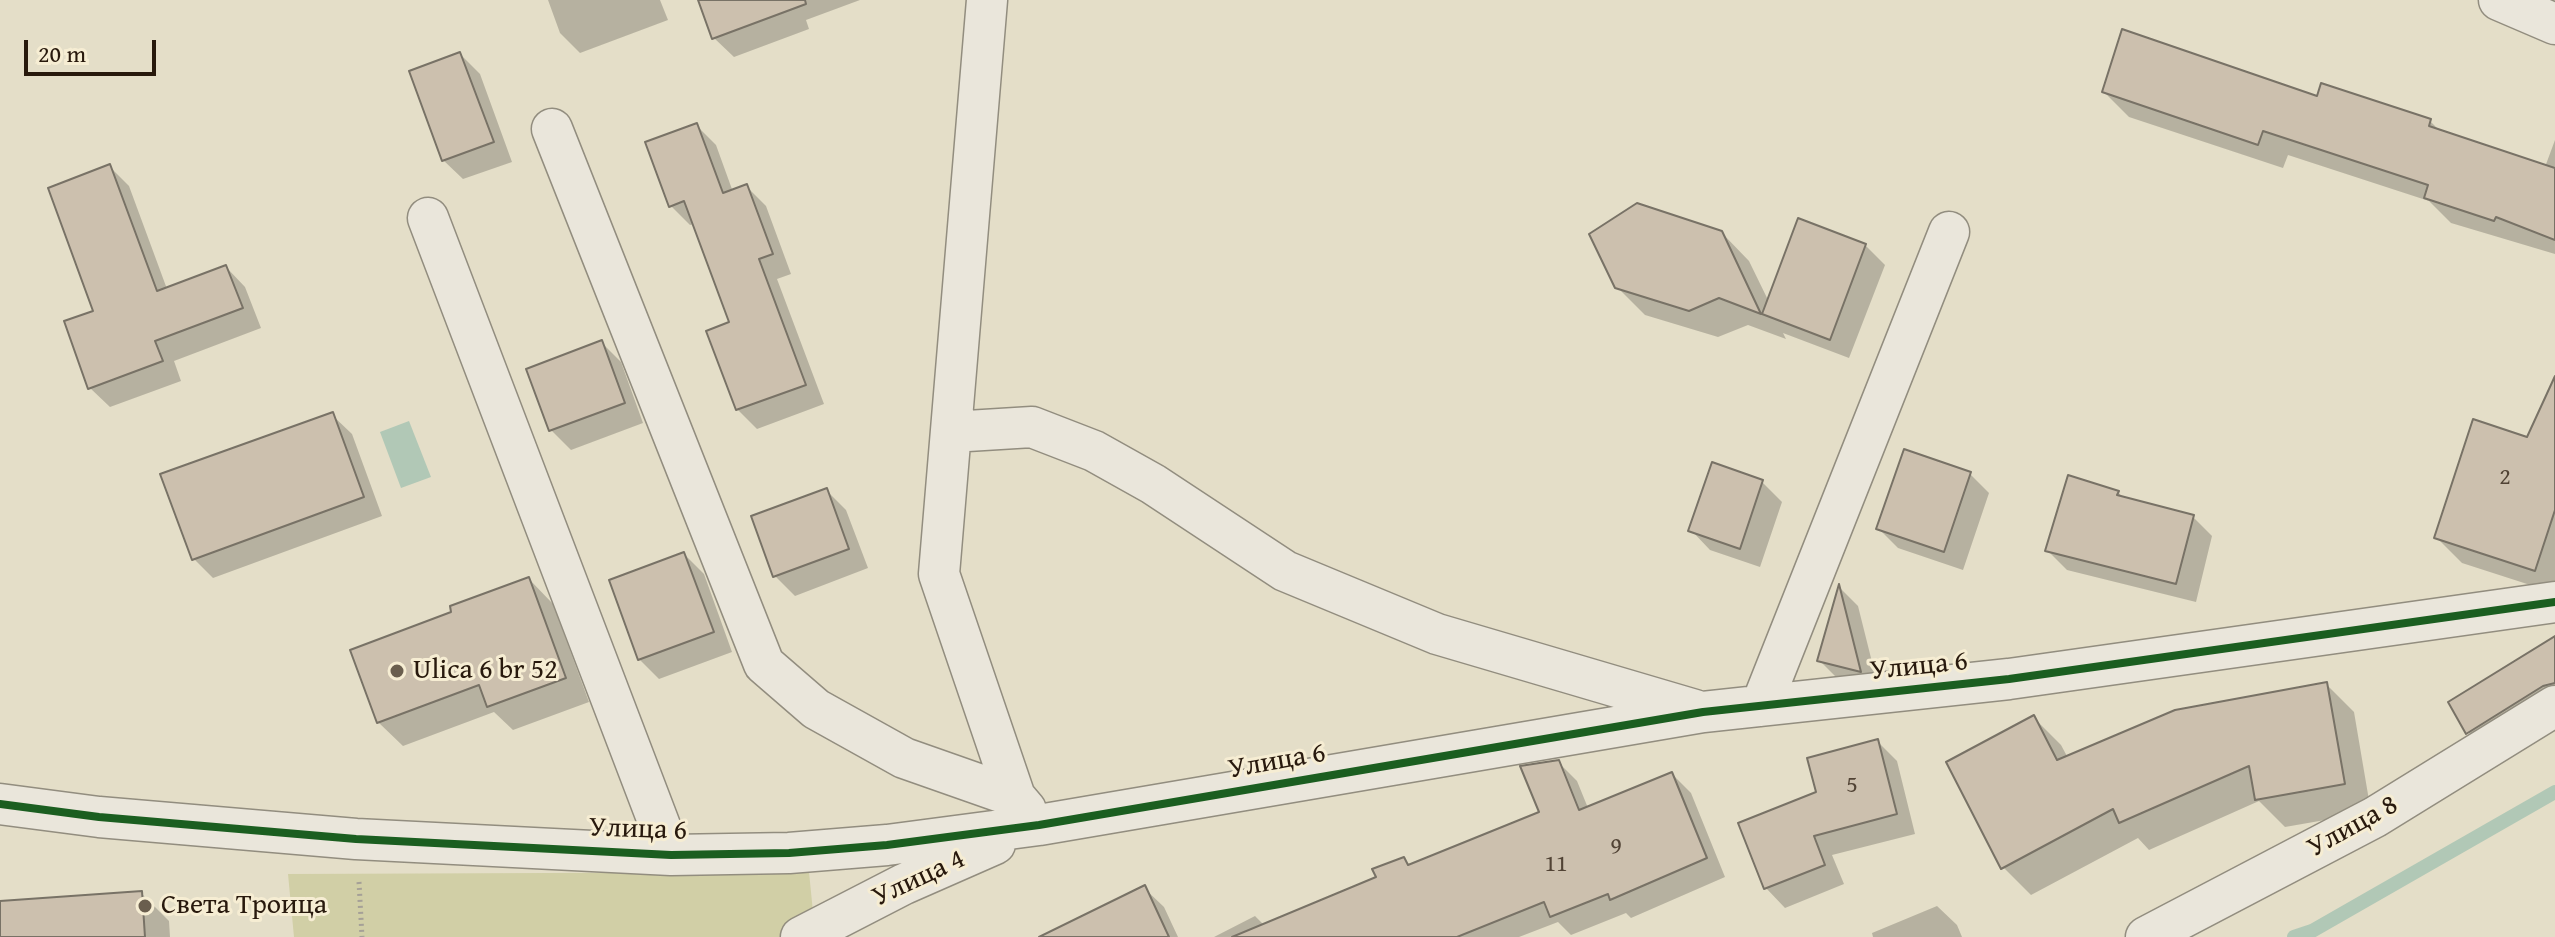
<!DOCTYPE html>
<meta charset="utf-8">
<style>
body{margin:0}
#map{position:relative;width:2555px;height:937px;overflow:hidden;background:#e4dec8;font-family:"Gentium Book Plus",serif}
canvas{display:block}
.scale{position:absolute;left:24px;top:40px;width:132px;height:36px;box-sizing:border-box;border:4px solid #28190d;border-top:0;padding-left:10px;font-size:24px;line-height:28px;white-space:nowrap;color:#28190d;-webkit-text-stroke:6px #f6edd3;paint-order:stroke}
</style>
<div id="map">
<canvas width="2555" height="937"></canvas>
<div class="scale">20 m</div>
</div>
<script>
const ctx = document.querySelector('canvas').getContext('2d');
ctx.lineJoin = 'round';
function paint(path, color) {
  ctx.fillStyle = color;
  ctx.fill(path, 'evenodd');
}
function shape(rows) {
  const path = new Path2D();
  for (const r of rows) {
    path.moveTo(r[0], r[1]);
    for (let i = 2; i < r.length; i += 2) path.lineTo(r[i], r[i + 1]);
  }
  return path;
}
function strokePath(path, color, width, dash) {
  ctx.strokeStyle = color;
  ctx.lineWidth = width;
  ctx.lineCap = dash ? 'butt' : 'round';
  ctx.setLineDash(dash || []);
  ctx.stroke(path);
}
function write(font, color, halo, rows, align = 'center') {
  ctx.font = font + ' "Gentium Book Plus",serif';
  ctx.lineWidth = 6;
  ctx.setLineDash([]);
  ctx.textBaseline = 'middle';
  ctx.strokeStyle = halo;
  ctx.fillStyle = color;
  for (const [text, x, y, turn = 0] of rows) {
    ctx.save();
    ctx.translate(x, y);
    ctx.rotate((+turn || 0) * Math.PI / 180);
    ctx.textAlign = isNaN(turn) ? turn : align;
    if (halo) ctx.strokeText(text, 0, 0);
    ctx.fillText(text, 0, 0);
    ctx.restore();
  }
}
paint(shape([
 [809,872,814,922,784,937,294,937,288,874]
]), '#d1cfa6');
paint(shape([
 [409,421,431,477,401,488,380,432]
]), '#b1c8b6');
paint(shape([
 [548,0,660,0,668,20,580,53,560,33],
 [700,0,860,0,806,20,809,29,734,57,714,38],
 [460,54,480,74,512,162,463,179,443,160],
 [2104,92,2318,99,2430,121,2441,132,2545,167,2555,140,2555,254,2451,223,2429,201,2288,155,2283,168,2129,117],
 [696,125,716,145,733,192,747,187,766,206,791,274,777,279,824,404,757,429,737,409,732,323,695,224,690,225,671,206],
 [110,167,129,186,167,289,226,267,245,287,261,328,174,361,181,381,110,407,90,388],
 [1721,232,1749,261,1769,302,1865,245,1885,265,1849,358,1783,333,1786,339,1748,325,1718,337,1645,315,1617,287],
 [602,343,621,362,643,423,571,450,551,430],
 [2555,381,2555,593,2462,563,2437,538,2528,440],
 [332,415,352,434,382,516,213,578,194,559],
 [1969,473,1989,493,1963,570,1898,548,1879,529],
 [1762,482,1782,502,1760,567,1710,550,1691,530],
 [826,490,846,510,868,568,795,596,775,576],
 [2118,492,2124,499,2193,517,2212,536,2196,602,2067,570,2047,550],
 [684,554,704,574,732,652,659,679,639,659],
 [529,579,553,604,589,702,513,730,494,712,403,746,378,722,454,613],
 [1840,588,1858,606,1879,690,1839,680,1820,661],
 [2555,642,2555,710,2488,752,2468,732],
 [2326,684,2354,712,2371,812,2285,827,2259,801,2149,850,2138,838,2031,895,2003,867,2034,718,2061,745,2068,758],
 [1877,741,1897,761,1915,834,1832,855,1844,884,1785,908,1766,888,1818,793],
 [1558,762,1577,781,1588,808,1672,774,1691,793,1725,877,1631,918,1626,913,1571,935,1558,922,1519,937,1214,937,1255,916,1264,925,1378,878,1404,859,1411,866,1541,813],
 [1144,888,1164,907,1178,937,1094,937],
 [141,893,169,921,170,937,0,937,0,903],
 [1937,906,1957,925,1962,937,1873,937,1872,933]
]), '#0003');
strokePath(shape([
 [2294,937,2312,931,2555,792]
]), '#b1c8b6', 14);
const building = shape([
 [698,0,805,0,806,4,712,39,698,0],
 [2122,29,2317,96,2321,83,2431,119,2429,126,2555,168,2555,240,2496,217,2494,221,2424,198,2428,185,2263,131,2258,145,2102,92,2122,29],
 [460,52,494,142,442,161,409,71,460,52],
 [697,123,723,193,747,184,773,254,759,259,806,385,736,410,706,331,729,322,684,201,669,207,645,142,697,123],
 [110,164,157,291,226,265,243,308,155,341,163,361,88,389,64,321,93,311,48,188,110,164],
 [1637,203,1722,231,1761,314,1719,298,1689,311,1615,288,1589,234,1637,203],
 [1798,218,1866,244,1830,340,1762,314,1798,218],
 [602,340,625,403,549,431,526,369,602,340],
 [2555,376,2555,510,2535,571,2434,538,2473,419,2527,437,2555,376],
 [333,412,364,497,192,560,160,474,333,412],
 [1904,449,1971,472,1944,552,1876,529,1904,449],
 [1712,462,1763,480,1740,549,1688,531,1712,462],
 [2068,475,2119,491,2117,495,2194,515,2176,584,2045,551,2068,475],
 [827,488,849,549,773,577,751,516,827,488],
 [684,552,714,632,638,660,609,580,684,552],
 [529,577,566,678,487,707,479,685,377,723,350,650,451,612,450,606,529,577],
 [1839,584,1861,672,1817,661,1839,584],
 [2555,636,2555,683,2543,686,2466,734,2448,702,2555,636],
 [2327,682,2345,784,2255,800,2249,766,2119,823,2113,809,2001,869,1946,762,2034,715,2057,760,2175,710,2327,682],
 [1878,739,1897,814,1814,836,1825,865,1764,889,1738,823,1816,792,1807,758,1878,739],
 [1559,760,1579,810,1672,772,1707,858,1610,900,1608,894,1550,917,1544,902,1457,937,1232,937,1376,877,1372,869,1404,857,1408,865,1539,812,1520,766,1559,760],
 [1145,885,1169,937,1039,937,1145,885],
 [142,891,145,937,0,937,0,901,142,891]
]);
paint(building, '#ccc0ae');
strokePath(building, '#787266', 2);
const minor = shape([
 [987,0,939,574,1015,797,1026,810],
 [2499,0,2555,24],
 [552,129,764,664,816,709,904,758,1015,797],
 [428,218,671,855],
 [951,432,1032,427,1094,451,1153,484,1285,571,1437,634,1695,710],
 [1761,706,1949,232],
 [0,804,99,817,356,839,671,855,789,853,887,845,1039,825,1703,712,2009,679,2555,602],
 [801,937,904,884,995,844],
 [2146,937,2375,817,2555,706]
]);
strokePath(minor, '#928d7f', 43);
strokePath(shape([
 [359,882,362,937]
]), '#a5a097', 5, [2, 4]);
strokePath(minor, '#eae6db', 40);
strokePath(shape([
 [0,804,99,817,356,839,671,855,789,853,887,845,1039,825,1703,712,2009,679,2555,602]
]), '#1b5e20', 8);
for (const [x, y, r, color] of [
 [397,671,8,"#6a5e4e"],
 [145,906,8,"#6a5e4e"]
]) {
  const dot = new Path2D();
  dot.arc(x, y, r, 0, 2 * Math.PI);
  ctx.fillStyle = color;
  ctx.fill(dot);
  strokePath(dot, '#f6edd3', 3);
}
write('24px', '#514335', null, [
 ["2",2505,478],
 ["5",1852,786],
 ["9",1616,847],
 ["11",1556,865]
]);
write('28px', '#28190d', '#f6edd3', [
 ["Улица 6",1919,667,-6],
 ["Улица 6",1277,762,-10],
 ["Улица 8",2353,827,-29],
 ["Улица 6",638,830,2],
 ["Улица 4",919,879,-25]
]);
write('28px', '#28190d', '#f6edd3', [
 ["Ulica 6 br 52",413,671],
 ["Света Троица",161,906]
], 'left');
</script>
